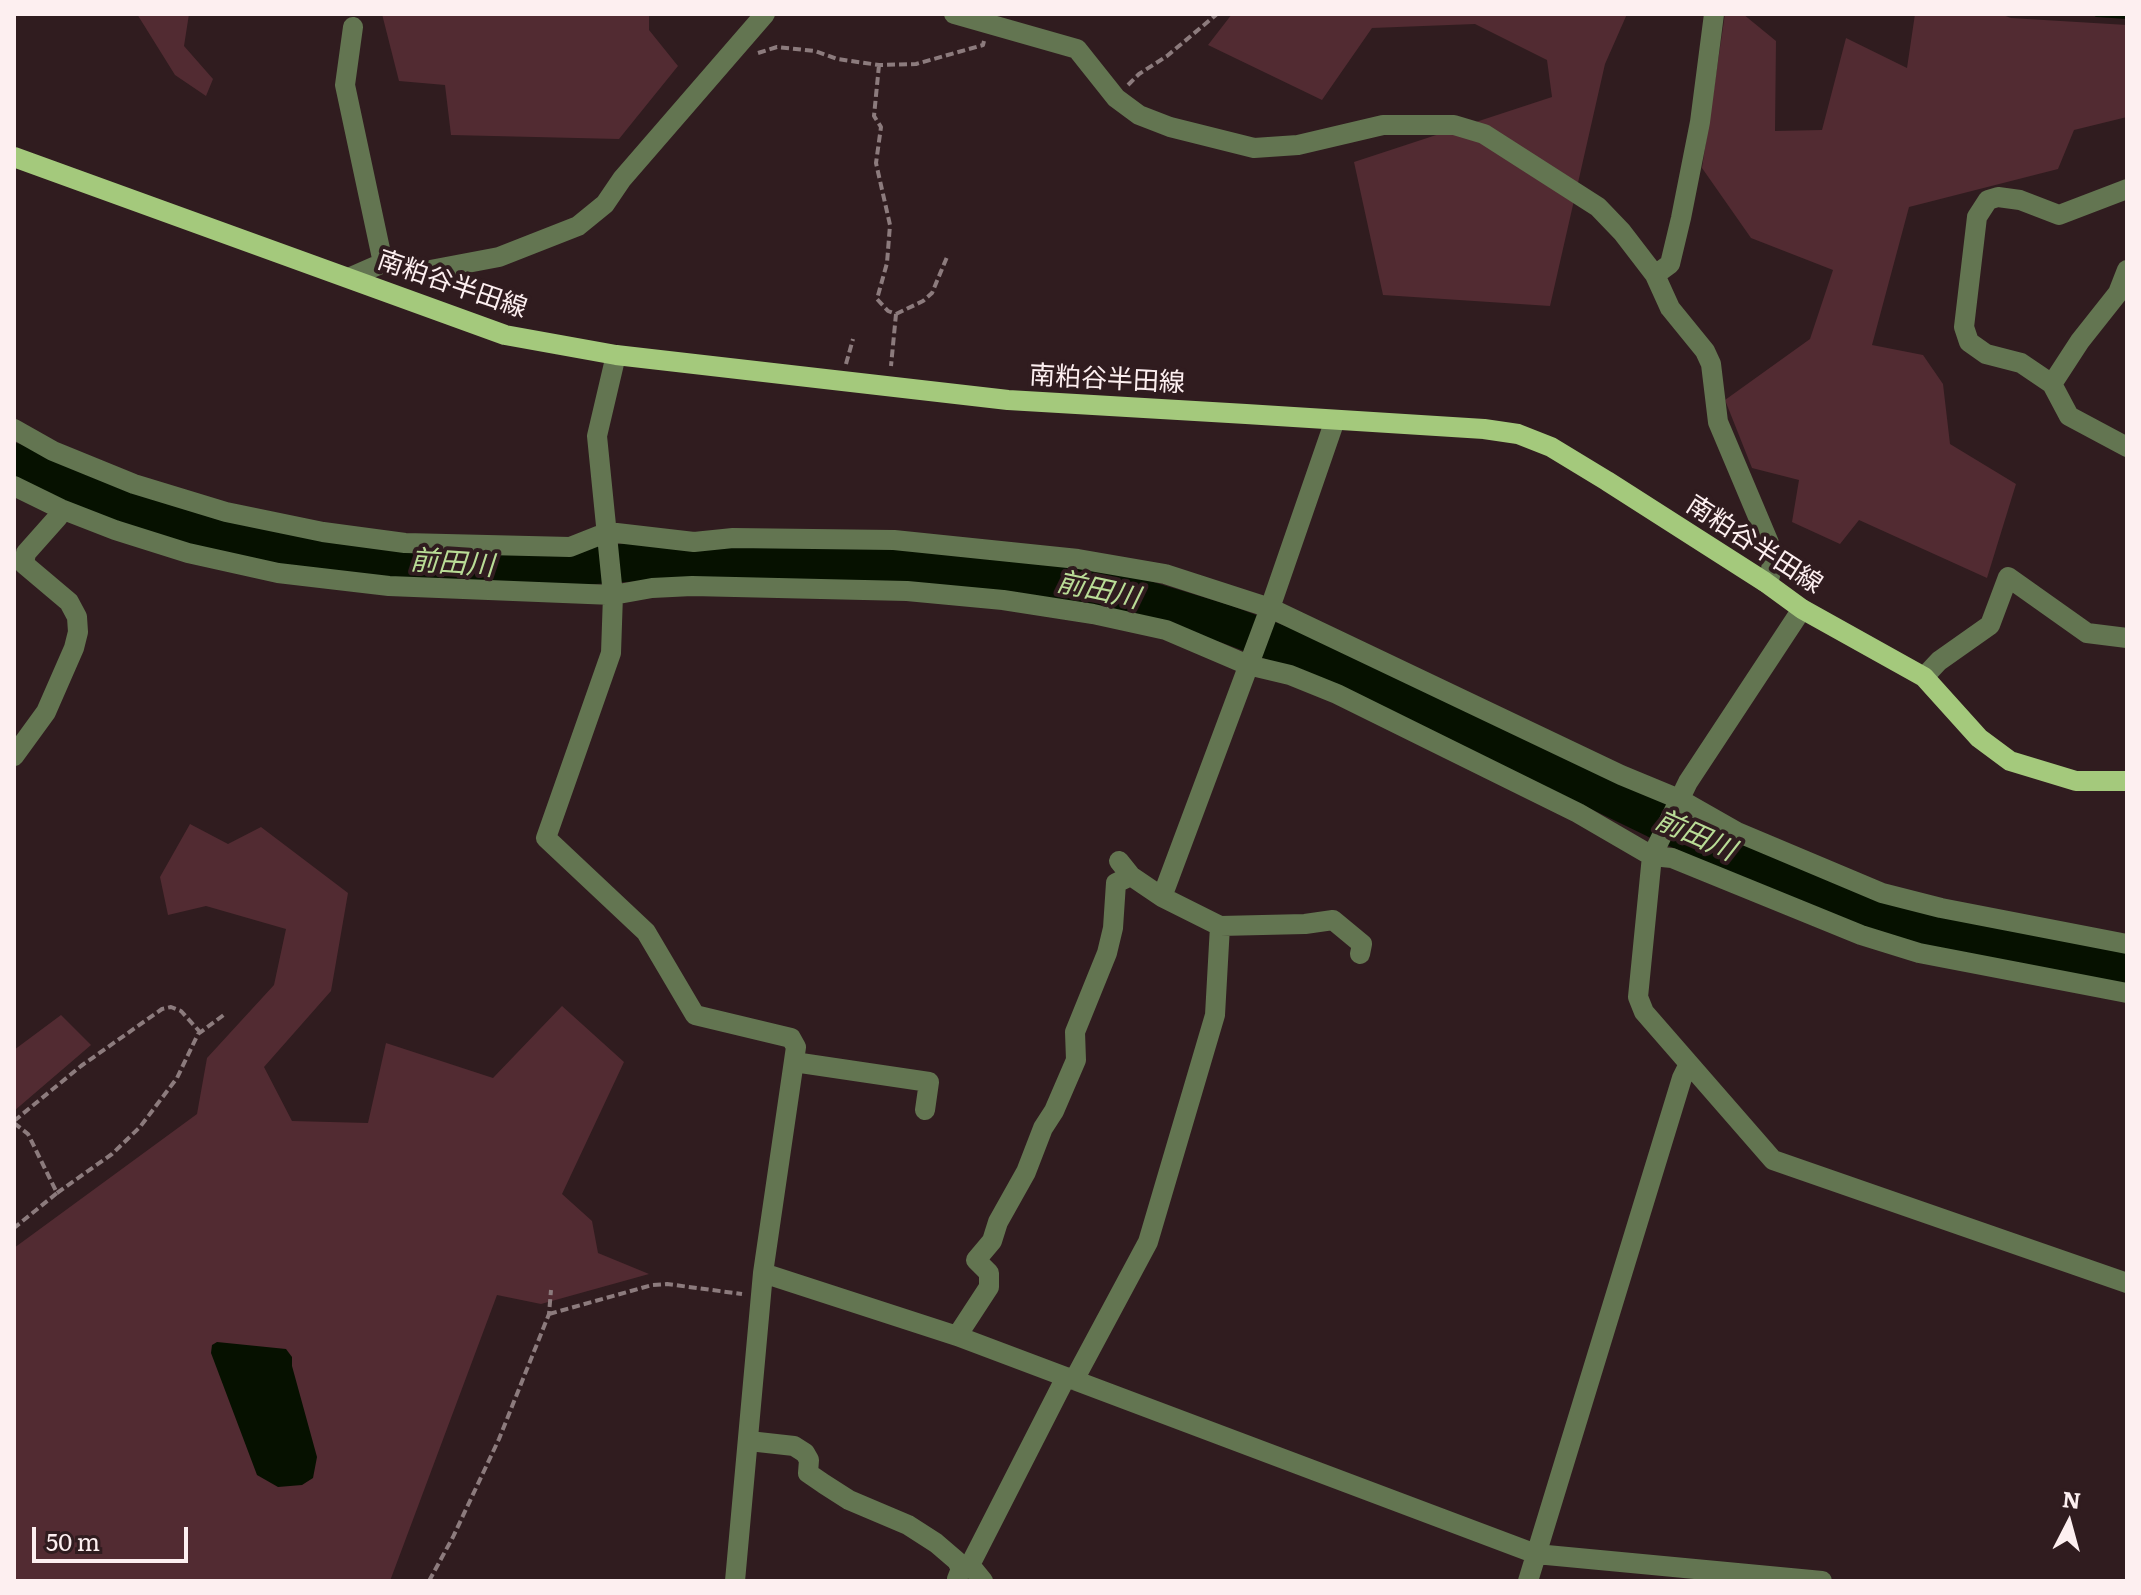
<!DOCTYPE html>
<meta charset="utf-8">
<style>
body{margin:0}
#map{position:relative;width:2141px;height:1595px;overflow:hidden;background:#301c1f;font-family:Literata,serif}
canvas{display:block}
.frame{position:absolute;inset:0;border:16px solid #fdeff0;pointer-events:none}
.north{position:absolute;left:2029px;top:1483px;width:80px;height:80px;-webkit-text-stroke:6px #301c1f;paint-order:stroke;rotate:6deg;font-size:22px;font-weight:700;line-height:32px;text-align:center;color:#fdeff0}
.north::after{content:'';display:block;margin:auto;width:28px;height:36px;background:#fdeff0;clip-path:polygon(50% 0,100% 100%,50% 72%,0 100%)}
.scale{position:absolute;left:32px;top:1527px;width:156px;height:36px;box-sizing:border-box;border:4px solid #fdeff0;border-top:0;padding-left:10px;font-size:24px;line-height:28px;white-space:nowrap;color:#fdeff0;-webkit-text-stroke:6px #301c1f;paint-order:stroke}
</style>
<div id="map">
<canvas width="2141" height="1595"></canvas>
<div class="frame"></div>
<div class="north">N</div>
<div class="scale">50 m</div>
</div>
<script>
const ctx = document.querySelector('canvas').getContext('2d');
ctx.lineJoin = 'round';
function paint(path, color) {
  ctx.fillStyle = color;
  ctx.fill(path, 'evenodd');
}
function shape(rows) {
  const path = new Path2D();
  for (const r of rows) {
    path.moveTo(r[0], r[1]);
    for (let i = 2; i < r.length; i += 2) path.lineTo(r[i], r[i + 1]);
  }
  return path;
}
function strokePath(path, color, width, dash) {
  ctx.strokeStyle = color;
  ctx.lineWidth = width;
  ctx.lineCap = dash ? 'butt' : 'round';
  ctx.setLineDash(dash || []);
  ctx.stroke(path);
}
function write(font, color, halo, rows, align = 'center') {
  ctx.font = font + ' Literata,"Noto Sans JP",serif';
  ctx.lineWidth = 8;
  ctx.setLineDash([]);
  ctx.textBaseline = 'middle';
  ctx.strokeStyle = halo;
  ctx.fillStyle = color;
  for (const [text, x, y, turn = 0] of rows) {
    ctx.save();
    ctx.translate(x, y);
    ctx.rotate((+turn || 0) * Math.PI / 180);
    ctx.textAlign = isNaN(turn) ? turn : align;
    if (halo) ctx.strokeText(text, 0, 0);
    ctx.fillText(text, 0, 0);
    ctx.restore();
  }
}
paint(shape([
 [137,14,189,14,184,46,213,79,206,96,175,75],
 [382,14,649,14,649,30,678,66,619,139,451,135,445,85,399,81],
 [1232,14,1627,14,1605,64,1550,306,1383,295,1354,162,1552,97,1547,60,1475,24,1372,28,1322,100,1208,45],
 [1725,14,1743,14,1776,41,1775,131,1822,130,1846,38,1907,68,1915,14,2000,14,2011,18,2127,25,2127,117,2074,130,2058,169,1909,207,1872,345,1923,355,1943,384,1950,444,2016,484,1987,578,1859,520,1840,544,1792,522,1799,480,1752,468,1725,400,1810,339,1833,270,1751,238,1702,168],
 [190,824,228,844,261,827,348,893,331,991,264,1067,292,1121,368,1123,386,1043,493,1078,562,1006,624,1062,562,1194,592,1221,598,1253,649,1274,541,1304,497,1295,390,1581,14,1581,14,1248,197,1114,207,1058,274,985,286,929,206,906,168,915,160,877],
 [61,1015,91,1045,14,1111,14,1050]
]), '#522b32');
paint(shape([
 [217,1342,286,1349,292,1357,292,1366,317,1457,313,1478,302,1485,278,1487,257,1475,211,1353,212,1345]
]), '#061100');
strokePath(shape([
 [2097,14,2127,16]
]), '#061100', 6);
strokePath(shape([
 [14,462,51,480,167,523,320,555,437,566,533,569,670,560,914,566,1003,573,1127,594,1226,624,1317,658,1389,690,1655,819,1873,914,1930,931,2127,966]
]), '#061100', 38);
strokePath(shape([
 [758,53,777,47,815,51,837,59,879,65,916,64,983,45,984,41],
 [879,65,874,116,881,127,876,163,890,225,887,263,877,299,888,311,896,314,891,366],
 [1128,85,1139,74,1167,56,1217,14],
 [896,314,923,301,932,293,947,257],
 [846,364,853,339],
 [14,1121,81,1066,162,1009,171,1007,181,1011,200,1032],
 [14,1123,28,1134,57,1193,14,1228],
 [57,1193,112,1154,140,1127,177,1078,198,1034,225,1014],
 [549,1314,652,1285,667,1284,742,1294],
 [429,1581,453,1537,499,1439,549,1314,551,1290]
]), '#8c7b7d', 4, [8, 4]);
strokePath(shape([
 [954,14,1077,49,1116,98,1139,115,1170,127,1254,148,1298,145,1383,125,1454,125,1484,134,1598,207,1622,232,1655,275,1670,308,1705,351,1711,364,1718,422,1769,543,1772,563,1770,576,1765,582],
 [383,263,425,271,499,257,578,226,605,204,622,179,765,14],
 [2127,270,2118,293,2080,341,2052,384,2069,416,2127,447],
 [1655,275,1670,264,1681,218,1700,122,1714,14],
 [351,277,383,263,345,85,353,27],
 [616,355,597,436,613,595,611,653,546,838,646,932,695,1015,791,1038,796,1047,763,1273,735,1581],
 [2052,384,2021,363,1986,354,1969,342,1964,327,1977,217,1988,200,1998,197,2020,200,2059,215,2127,189],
 [14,429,53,451,134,484,226,512,323,532,405,543,570,547,608,532,694,542,733,538,894,540,1078,559,1165,574,1270,608,1621,775,1679,799,1737,832,1882,893,1941,908,2127,944],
 [14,486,61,509,115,530,188,553,278,573,389,586,613,595,652,588,692,586,907,591,1003,600,1093,614,1166,630,1248,665,1290,675,1337,694,1578,813,1652,856,1672,858,1861,935,1919,953,2127,993],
 [1802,609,1688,782,1652,856,1638,997,1644,1012,1773,1160,2127,1283],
 [1924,677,1939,661,1990,625,2008,577,2087,633,2127,638],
 [14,756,46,712,74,648,78,632,77,617,69,602,24,564,26,553,58,517,61,509],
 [1119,861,1131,876,1162,897],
 [1131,876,1116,883,1113,928,1107,953,1075,1032,1076,1060,1054,1111,1043,1128,1026,1172,998,1222,992,1241,976,1260,989,1273,989,1287,957,1336,1536,1554,1822,1581],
 [1220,926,1162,897,1270,608,1335,420],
 [794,1062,929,1082,925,1110],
 [763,1273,957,1336],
 [1074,1380,1148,1242,1215,1015,1220,926,1305,924,1333,920,1362,944,1360,954],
 [749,1441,794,1446,805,1453,809,1460,808,1473,824,1484,849,1500,908,1525,936,1543,957,1561,961,1569],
 [970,1565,983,1581],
 [957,1579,961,1569,970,1565,1066,1377],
 [1528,1581,1682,1078,1689,1064]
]), '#637551', 20);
strokePath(shape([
 [14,157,505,335,616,355,1008,400,1246,414,1484,429,1518,434,1551,447,1607,481,1765,582,1802,609,1924,677,1979,738,2010,761,2076,781,2127,781]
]), '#a4c97c', 20);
write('26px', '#fdeff0', '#301c1f', [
 ["南粕谷半田線",452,285,19],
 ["南粕谷半田線",1107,380,3],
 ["南粕谷半田線",1754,545,33]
]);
write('italic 28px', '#b9dc96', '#301c1f', [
 ["前田川",452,564,4],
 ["前田川",1098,591,12],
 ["前田川",1695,836,24]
]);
</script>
